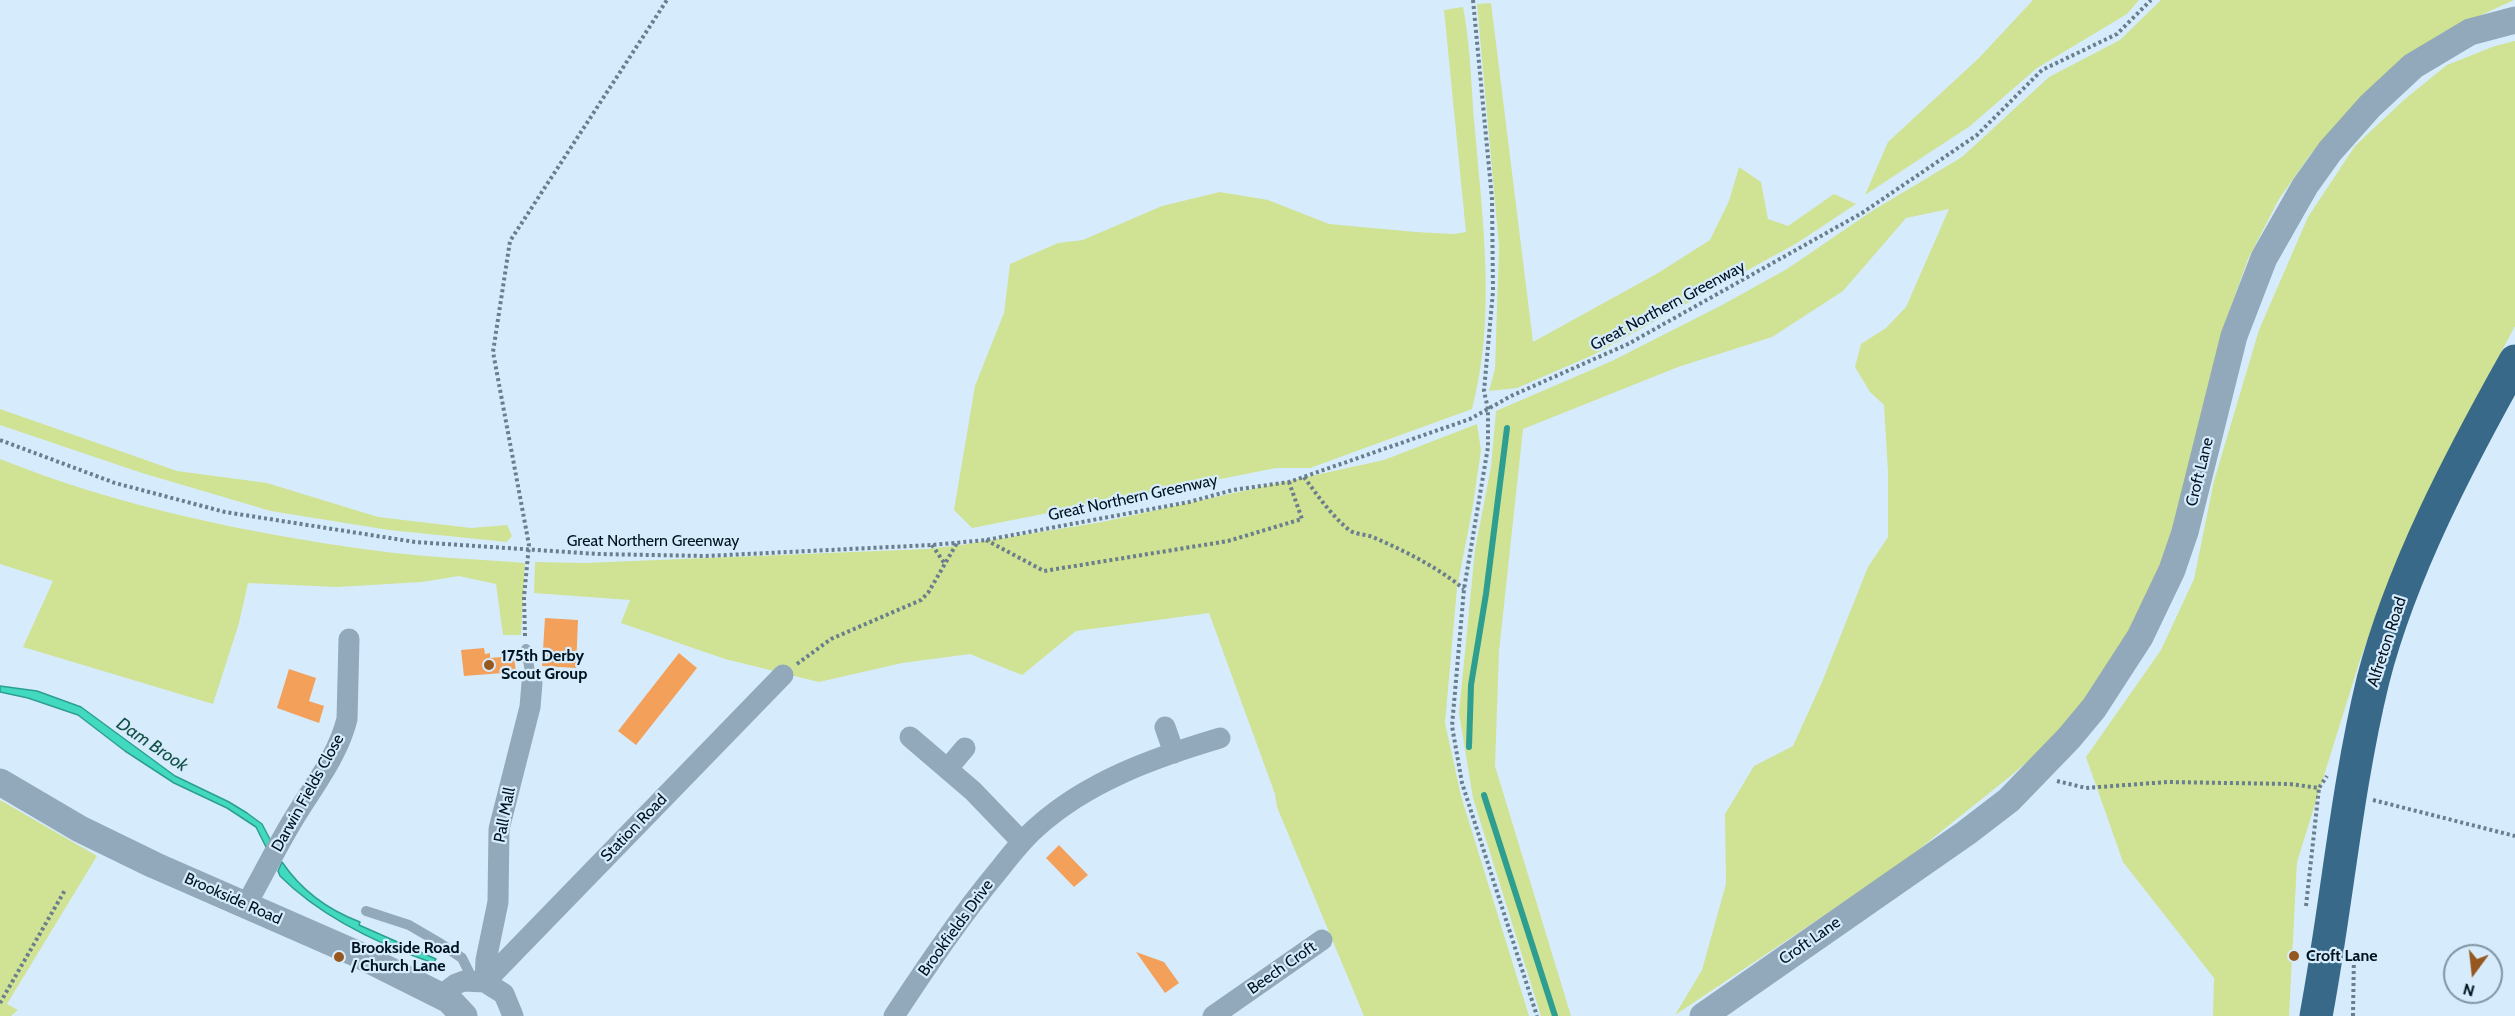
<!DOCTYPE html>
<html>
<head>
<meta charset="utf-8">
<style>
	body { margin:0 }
	#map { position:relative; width:2515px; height:1016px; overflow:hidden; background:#d6ecfc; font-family:Cabin,sans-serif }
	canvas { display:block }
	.north { position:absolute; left:2443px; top:944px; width:60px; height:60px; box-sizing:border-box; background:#d6ecfc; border:2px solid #8095a4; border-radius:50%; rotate:195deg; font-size:16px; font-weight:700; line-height:24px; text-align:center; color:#001321 }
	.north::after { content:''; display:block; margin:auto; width:21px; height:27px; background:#96581e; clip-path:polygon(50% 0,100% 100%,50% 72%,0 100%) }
</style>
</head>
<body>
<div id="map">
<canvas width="2515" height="1016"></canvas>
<div class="north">N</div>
</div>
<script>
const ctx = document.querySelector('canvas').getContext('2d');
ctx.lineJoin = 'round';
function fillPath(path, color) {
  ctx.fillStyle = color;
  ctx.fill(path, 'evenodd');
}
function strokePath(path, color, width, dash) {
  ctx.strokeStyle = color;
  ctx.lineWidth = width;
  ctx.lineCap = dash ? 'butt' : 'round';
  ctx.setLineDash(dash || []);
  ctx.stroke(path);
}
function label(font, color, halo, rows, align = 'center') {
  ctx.font = font + ' Cabin,sans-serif';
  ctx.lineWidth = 4.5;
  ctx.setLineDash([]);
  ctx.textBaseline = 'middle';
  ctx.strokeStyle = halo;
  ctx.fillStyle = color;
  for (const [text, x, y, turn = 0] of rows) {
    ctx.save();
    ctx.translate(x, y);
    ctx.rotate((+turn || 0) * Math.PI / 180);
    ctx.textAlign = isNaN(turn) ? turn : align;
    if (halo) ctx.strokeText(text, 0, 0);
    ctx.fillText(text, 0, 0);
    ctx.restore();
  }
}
const green = new Path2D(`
	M2033 0H2139L2127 14 2037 68 1970 126 1865 195 1888 142 1979 58Z
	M2161 0H2514L2442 33 2401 64 2336 126 2310 155 2279 199 2248 259 2220 338 2177 529 2145 612 2077 712 2042 749 2013 774 1898 866 1675 1015 1702 970 1726 884 1725 814 1754 766 1793 746 1822 682 1868 567 1888 537V472L1884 405 1870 392 1855 367 1861 344 1886 328 1906 307 1949 209 1906 218 1843 291 1772 337 1678 367 1523 429 1499 651 1495 766 1571 1016H1541L1473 798 1459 713 1475 550 1491 467 1496 411 1612 361 1722 305 1787 269 1872 211 1962 157 2049 77 2120 40Z
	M1491 3 1533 342 1658 273 1710 240 1729 201 1739 167 1761 182 1768 219 1788 226 1834 194 1856 204 1797 243 1593 355 1517 388 1489 391 1495 369 1499 246 1477 4Z
	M1463 7C1471 47 1471 90 1475 131 1483 223 1496 319 1472 409L1310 468H1276L972 528 954 510 975 386 1004 313 1010 264 1058 243 1083 240 1162 206 1220 192 1268 200 1329 224 1416 232 1454 234 1466 232 1444 10Z
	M2515 41V326L2442 463 2393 570 2360 660 2297 862 2289 1016H2213L2214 978 2123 862 2086 757 2161 650 2194 579 2214 481 2259 330 2308 217 2355 146 2405 99 2447 65 2495 46Z
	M0 409 177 471 267 483 378 517 471 528 507 525 512 536 507 542 389 530 271 511 142 473 0 425Z
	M1477 424 1481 450 1472 511 1457 588 1445 723 1461 796 1529 1016H1364L1277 807 1275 794 1209 613 1076 631 1022 675 970 654 902 663 819 682 725 659 621 623 630 600 534 593 535 562 585 563 926 549 961 545 1102 522 1384 460Z
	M0 459C117 506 246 533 371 550 422 557 474 559 525 563L521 635H503L496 584 459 576 422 582 336 587 248 583 239 623 213 704 23 647 53 581 0 564Z
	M0 800 97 856 7 1004 18 1010 11 1016H0Z`);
const water = new Path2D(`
	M0 686 37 691 81 707 175 776 229 802 247 813 262 824 273 845 268 851 256 827 227 808 174 783 125 751 78 715 28 698 0 692Z
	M282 862C301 890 328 910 360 922L359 925 436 959 433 963C378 944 321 917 280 876L278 871Z`);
const stream = new Path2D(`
	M1469 747 1471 685 1486 594 1507 428
	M1484 795 1555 1016`);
const building = new Path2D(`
	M545 618 578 620 576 668 542 666Z
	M484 648 485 654 490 653V658L514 656 516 672 464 676 461 650Z
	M679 653 697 668 636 745 618 731Z
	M289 669 316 678 309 701 324 706 319 723 277 708Z
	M1059 845 1088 875 1074 887 1046 858Z
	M1136 952 1164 962 1179 983 1165 993Z`);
const path = new Path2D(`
	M1473 0 1492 199 1493 291 1484 391 1488 409V447L1464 589 1452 726 1462 783 1537 1016
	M0 440 115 483 225 512 415 542 598 554 706 556 932 545 986 540 1189 502 1233 490 1289 482 1470 419 1511 396 1628 344 1862 213 1977 135 2042 70 2117 34 2151 0
	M1304 477C1318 496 1331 515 1349 530 1356 535 1367 534 1375 538 1407 552 1437 567 1464 589
	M986 540 1044 571 1228 541 1302 519 1289 482
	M932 545 945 564
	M525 636 524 597 529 545 493 352 510 241 667 0
	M797 664 831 639 921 600 928 593 957 543
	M2057 781 2086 788 2167 782 2290 784 2319 788 2327 776
	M2373 800 2515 836
	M2306 906 2319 788
	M0 1003 65 890
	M2353 1016 2354 952`);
const service = new Path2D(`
	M526 649 532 683
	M366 911 409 925 438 942 462 958 473 980`);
const minor = new Path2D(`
	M1165 727 1174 753
	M910 737 973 791 1022 842
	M948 768 965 748
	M246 905C262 877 276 848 293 820 312 788 338 756 347 719L349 639
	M485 982 783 675
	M485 982 486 960 498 902 499 829 530 707 532 683
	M440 996 456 984 464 981 485 982 504 994 513 1016
	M894 1016C927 966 960 917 998 871 1010 856 1022 840 1037 827 1088 781 1156 757 1220 738
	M1213 1016 1322 940`);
const tertiary = new Path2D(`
	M0 782 80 829 154 865 355 953 449 1000 464 1016
	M1703 1016 1966 833 2009 800 2069 738 2094 708 2140 637 2172 570 2185 532 2234 336 2264 258 2305 186 2330 151 2370 106 2413 66 2470 32 2515 20`);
const trunk = new Path2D(`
	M2316 1016C2337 904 2346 791 2373 680 2401 571 2460 459 2515 361`);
const markers = [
	[489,665,6,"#96581e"],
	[2294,956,6,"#96581e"],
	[339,957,6,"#96581e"]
];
const streetNames = [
	["Great Northern Greenway",1668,306,-28],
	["Croft Lane",2200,472,-76],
	["Great Northern Greenway",1133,498,-12],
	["Great Northern Greenway",653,541],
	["Alfreton Road",2387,642,-72],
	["Darwin Fields Close",308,793,-61],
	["Pall Mall",505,815,-79],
	["Station Road",634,828,-46],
	["Brookside Road",233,899,24],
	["Brookfields Drive",956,928,-54],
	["Croft Lane",1810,941,-35],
	["Beech Croft",1282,968,-35]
];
const poiNames = [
	["175th Derby",501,656],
	["Scout Group",501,674],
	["Brookside Road",351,948],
	["/ Church Lane",351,966],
	["Croft Lane",2306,956]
];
const waterNames = [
	["Dam Brook",152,745,34]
];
fillPath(green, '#d0e293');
fillPath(water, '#41d9c0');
strokePath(water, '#2e9e90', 1.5);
strokePath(stream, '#2e9e90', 6);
fillPath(building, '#f3a05b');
strokePath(path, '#6a7e8d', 4, [3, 3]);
strokePath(service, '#91a9ba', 10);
strokePath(minor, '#91a9ba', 21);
strokePath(tertiary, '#91a9ba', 27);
strokePath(trunk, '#386989', 33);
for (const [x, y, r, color] of markers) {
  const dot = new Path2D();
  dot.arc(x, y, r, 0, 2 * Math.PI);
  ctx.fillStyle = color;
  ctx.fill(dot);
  strokePath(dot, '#d6ecfc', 2);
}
label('16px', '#001321', '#d6ecfc', streetNames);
label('bold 16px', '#001321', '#d6ecfc', poiNames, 'left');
label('italic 18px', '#155349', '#d6ecfc', waterNames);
</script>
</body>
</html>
